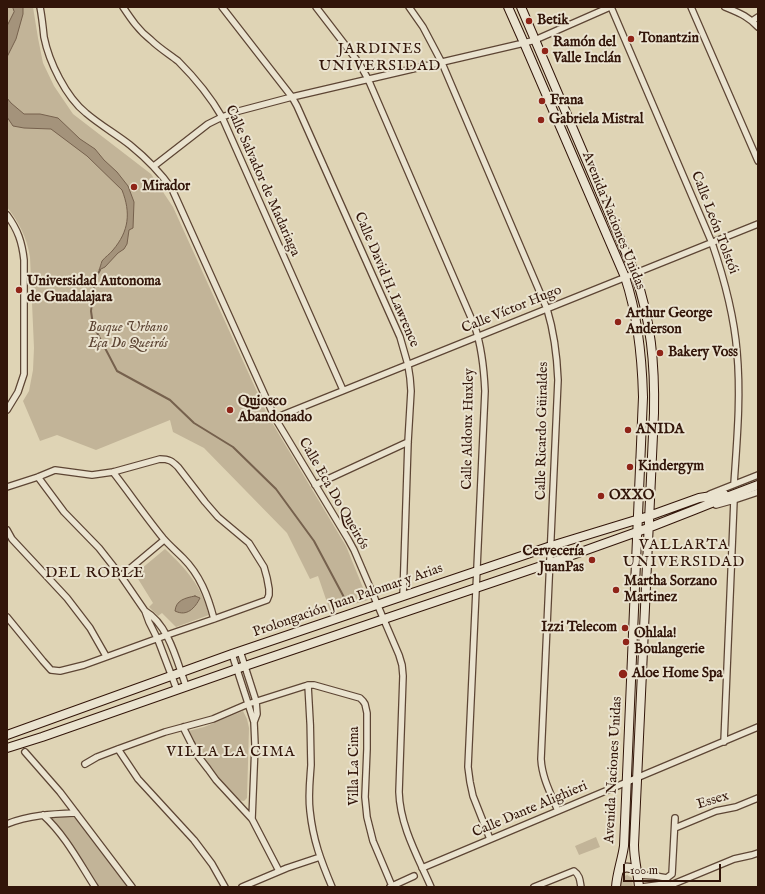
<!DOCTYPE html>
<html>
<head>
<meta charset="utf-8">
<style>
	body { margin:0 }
	#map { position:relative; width:765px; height:894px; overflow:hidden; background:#dfd4b5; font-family:"IM FELL English",serif }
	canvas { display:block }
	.frame { position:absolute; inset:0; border:8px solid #321509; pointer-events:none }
	.scale { position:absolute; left:623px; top:864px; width:98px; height:18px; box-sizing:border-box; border:2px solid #321509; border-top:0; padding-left:5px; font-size:12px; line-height:14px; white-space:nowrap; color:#321509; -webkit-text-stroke:3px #eae3cf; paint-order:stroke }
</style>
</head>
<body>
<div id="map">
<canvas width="765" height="894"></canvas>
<div class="frame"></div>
<div class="scale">100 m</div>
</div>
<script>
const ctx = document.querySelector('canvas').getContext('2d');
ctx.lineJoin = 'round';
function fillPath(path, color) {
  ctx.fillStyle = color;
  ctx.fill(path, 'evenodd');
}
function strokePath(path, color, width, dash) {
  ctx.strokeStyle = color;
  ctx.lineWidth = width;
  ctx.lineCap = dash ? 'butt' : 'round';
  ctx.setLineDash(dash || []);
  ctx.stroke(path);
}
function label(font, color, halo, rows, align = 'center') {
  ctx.font = font + ' "IM FELL English",serif';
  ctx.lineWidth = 4;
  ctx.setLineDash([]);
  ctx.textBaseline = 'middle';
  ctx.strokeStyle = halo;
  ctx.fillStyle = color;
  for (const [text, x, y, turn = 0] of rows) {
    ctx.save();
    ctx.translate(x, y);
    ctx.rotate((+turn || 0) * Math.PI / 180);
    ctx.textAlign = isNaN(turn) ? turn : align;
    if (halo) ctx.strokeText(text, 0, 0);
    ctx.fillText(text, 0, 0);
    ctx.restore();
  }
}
const green = new Path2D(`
	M7 7H33L38 38 43 63 54 86 73 114 151 174 173 207 268 416 346 546 368 600 330 611 318 576 310 579 287 533 204 448 173 432 170 420 96 450 57 435 40 441 23 401 29 391 33 370 34 348 30 257C27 238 19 222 7 207Z
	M165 549C187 570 201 585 209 615L176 627 162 613 158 616 149 607 153 603 135 574Z
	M243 711 247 719 249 728 247 798 244 801 238 800 216 775 197 748 188 731 204 727Z
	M45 815 76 818 129 887H98L78 853Z
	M596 837 600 847 579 855 575 846Z
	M627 875 632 878 633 887H620L622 877Z`);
const water = new Path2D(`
	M13 7H23V14L16 39 7 57V26L14 12Z
	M7 98 11 103 24 114H40L58 118 80 139 95 149 104 160 117 172 128 186 134 202 133 228 129 230 127 244 124 249 118 253 105 267 99 270C100 268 101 264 102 261 105 257 110 254 113 250 129 231 131 213 122 190L87 156 51 129 24 128 13 126 7 117Z
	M195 596 200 598C195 608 187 617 175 611 176 600 185 598 195 596Z`);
const stream = new Path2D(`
	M100 270 95 279 91 311 93 325 117 371 170 400 194 423 233 447 276 489 314 541 346 601`);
const street = new Path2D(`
	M40 7C42 17 43 27 44 37 49 62 66 97 86 113 100 125 116 134 130 145 146 158 160 172 172 189L275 418 348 539 354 550 399 655 402 665 403 676 399 792C400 826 418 857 431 887
	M123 7C131 19 139 31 151 40 159 48 169 54 178 61 195 78 210 96 222 117L343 390
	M222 7 292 97 297 106 400 337 408 365 410 378 411 391 408 442 403 596
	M316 7 359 63 368 79 475 327C482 348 484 369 485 391L468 767 470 782 473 796 490 839
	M409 7 423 27 442 63 547 309C554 332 557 355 558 380L541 759C542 778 551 794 558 811
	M611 7 712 243C724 278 734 315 737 352 741 396 737 440 734 484
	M691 7 758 161
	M725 7C739 13 748 16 758 27
	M752 21 758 17
	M154 166 208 124 222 117 239 111 292 97 524 43 535 40 610 7
	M7 215C18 230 22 242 24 260V374L18 392 7 410
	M275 418 758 224
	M113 472C130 494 146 517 163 538 169 545 176 551 183 558 200 575 208 596 214 619
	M38 477 64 512 99 548 121 576 145 611 149 622 158 640 177 690
	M315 485 408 442
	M7 487 38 477 55 470 92 475 113 472 160 459C169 459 172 461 178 467L205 502 218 517 249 543 264 567 267 578 269 589V595L267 600 214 619 167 635 84 665 60 671 51 670 43 661 7 617
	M710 494 758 475
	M716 505 734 500 758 492
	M7 530 12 539 67 598 90 628 106 656
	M121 576 164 540
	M145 611C169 625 177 662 186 686
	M240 651 256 701 257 714 254 722 255 745 252 819
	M232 654 254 722
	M308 685C310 712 311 738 311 765 310 780 308 796 310 811 313 840 321 861 332 887
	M183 727 191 743 198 756 208 769 216 780 252 819 279 871
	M724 742 734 500
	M118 749 138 779 194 840 212 864 225 887
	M25 752 60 792 132 887
	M85 764 97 757 118 749 165 732 213 719 248 704 308 685H314L360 698 363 701 365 704 367 713V749L365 797 367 817 373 841 392 886
	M43 815C65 835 79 862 95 887
	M7 824C29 815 52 814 76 813
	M675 828 716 811 736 807 758 798
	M422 868 758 727
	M638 875 655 876 667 878 668 877 672 874 675 818
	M242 887 287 868 320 857
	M390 887 414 876
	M534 887 574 871C580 875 580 881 581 887
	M642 887 665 884 671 885 734 859 752 855 758 853`);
const secondary = new Path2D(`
	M508 7 524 43 625 277C638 316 642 356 643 397L624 846C622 860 617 873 616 887
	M521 7 635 274C651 320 655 364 654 413L634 845C634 860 638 873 639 887
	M7 735 232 654 551 546 649 516 699 498 724 494
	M7 748 42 737 245 666 550 563 648 528 694 510 724 498 758 485
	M619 870C625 866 631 867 637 871`);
const markers = [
	[529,21,4,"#8f2418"],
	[631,39,4,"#8f2418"],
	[545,51,4,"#8f2418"],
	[542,101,4,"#8f2418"],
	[541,120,4,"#8f2418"],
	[134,187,4,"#8f2418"],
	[19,290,4,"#8f2418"],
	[618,322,4,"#8f2418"],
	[660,353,4,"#8f2418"],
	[230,410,4,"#8f2418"],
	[628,430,4,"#8f2418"],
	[630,467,4,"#8f2418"],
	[601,496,4,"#8f2418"],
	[592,560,4,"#8f2418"],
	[616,590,4,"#8f2418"],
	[625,628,4,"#8f2418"],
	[626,642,4,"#8f2418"],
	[623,674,5,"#8f2418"]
];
const poiNames = [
	["Betik",537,21],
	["Tonantzin",639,39],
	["Ramón del",553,43],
	["Valle Inclán",553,59],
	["Frana",550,101],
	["Gabriela Mistral",549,120],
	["Mirador",142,187],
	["Universidad Autonoma",27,282],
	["de Guadalajara",27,298],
	["Arthur George",626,314],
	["Anderson",626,330],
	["Bakery Voss",668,353],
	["Quiosco",238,402],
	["Abandonado",238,418],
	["ANIDA",636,430],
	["Kindergym",638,467],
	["OXXO",609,496],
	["Cervecería",584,552,"right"],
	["JuanPas",584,568,"right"],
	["Martha Sorzano",624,582],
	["Martinez",624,598],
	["Izzi Telecom",617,628,"right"],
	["Ohlala!",634,634],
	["Boulangerie",634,650],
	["Aloe Home Spa",632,674]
];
const streetNames = [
	["Calle Salvador de Madariaga",262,181,66],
	["Avenida Naciones Unidas",613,221,68],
	["Calle León Tolstói",714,223,69],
	["Calle David H. Lawrence",386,280,67],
	["Calle Víctor Hugo",512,310,-22],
	["Calle Aldoux Huxley",469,429,-89],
	["Calle Ricardo Güiraldes",543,431,-89],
	["Calle Eca Do Queirós",333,494,60],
	["Prolongación Juan Palomar y Arias",348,601,-19],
	["Villa La Cima",355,766,-90],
	["Avenida Naciones Unidas",614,770,-87],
	["Essex",713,801,-17],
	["Calle Dante Alighieri",530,810,-23]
];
const parkNames = [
	["Bosque Urbano",128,328],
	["Eça Do Queirós",128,344]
];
const neighbourhoodNames = [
	["JARDINES",380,50],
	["UNIVERSIDAD",380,67],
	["VALLARTA",684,546],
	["UNIVERSIDAD",684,563],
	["DEL ROBLE",95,574],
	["VILLA LA CIMA",231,753]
];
fillPath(green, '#c2b498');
fillPath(water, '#a4937b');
strokePath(water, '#76614d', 1);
strokePath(stream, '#76614d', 2);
strokePath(street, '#5d4534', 8);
strokePath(secondary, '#321509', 10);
strokePath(street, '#eae3cf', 5.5);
strokePath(secondary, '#eae3cf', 8);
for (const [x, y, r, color] of markers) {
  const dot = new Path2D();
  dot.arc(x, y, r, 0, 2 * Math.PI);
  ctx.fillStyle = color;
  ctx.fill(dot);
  strokePath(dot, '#eae3cf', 1.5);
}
label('bold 14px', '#321509', '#eae3cf', poiNames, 'left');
label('14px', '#321509', '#eae3cf', streetNames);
label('italic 14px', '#5d4534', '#eae3cf', parkNames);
ctx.letterSpacing = '1px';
label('15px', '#321509', '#eae3cf', neighbourhoodNames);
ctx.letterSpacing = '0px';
</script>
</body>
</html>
